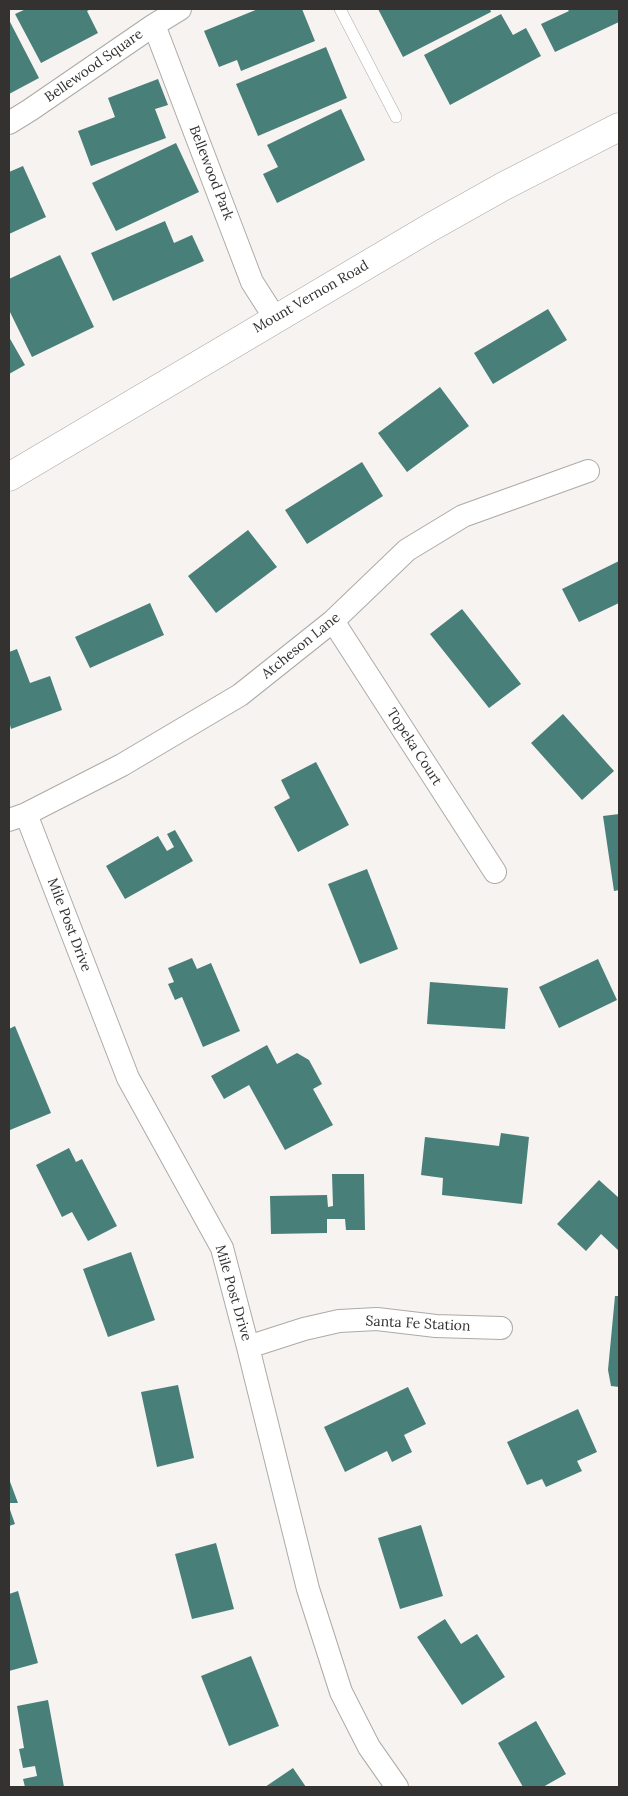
<!DOCTYPE html>
<html>
<head>
<meta charset="utf-8">
<style>
	body { margin:0 }
	#map { position:relative; width:628px; height:1796px; overflow:hidden; background:#f7f3f0; font-family:Lora,serif }
	canvas { display:block }
	.frame { position:absolute; inset:0; border:10px solid #343231; pointer-events:none }
</style>
</head>
<body>
<div id="map">
<canvas width="628" height="1796"></canvas>
<div class="frame"></div>
</div>
<script>
const ctx = document.querySelector('canvas').getContext('2d');
ctx.lineJoin = 'round';
function fillPath(path, color) {
  ctx.fillStyle = color;
  ctx.fill(path, 'evenodd');
}
function strokePath(path, color, width, dash) {
  ctx.strokeStyle = color;
  ctx.lineWidth = width;
  ctx.lineCap = dash ? 'butt' : 'round';
  ctx.setLineDash(dash || []);
  ctx.stroke(path);
}
function label(font, color, halo, rows, align = 'center') {
  ctx.font = font + ' Lora,serif';
  ctx.lineWidth = 5;
  ctx.setLineDash([]);
  ctx.textBaseline = 'middle';
  ctx.strokeStyle = halo;
  ctx.fillStyle = color;
  for (const [text, x, y, turn = 0] of rows) {
    ctx.save();
    ctx.translate(x, y);
    ctx.rotate((+turn || 0) * Math.PI / 180);
    ctx.textAlign = isNaN(turn) ? turn : align;
    if (halo) ctx.strokeText(text, 0, 0);
    ctx.fillText(text, 0, 0);
    ctx.restore();
  }
}
const building = new Path2D(`
	M26 9H91L87 11 98 33 41 63 15 14Z
	M258 9H302L315 41 241 71 237 60 219 67 204 31Z
	M378 9H490L491 12 403 57Z
	M567 9H619V22L555 52 541 24 569 11Z
	M501 14 513 35 526 28 541 56 450 105 424 55Z
	M9 20 39 78 9 94Z
	M326 47 347 98 258 136 236 84Z
	M158 79 168 105 155 109 166 138 91 166 78 131 115 117 108 98Z
	M341 109 365 160 277 203 263 174 278 167 267 145Z
	M176 143 199 192 116 231 92 183Z
	M23 166 46 217 9 234V172Z
	M165 221 174 243 192 235 204 261 113 301 91 253Z
	M60 255 94 327 32 357 9 310V279Z
	M548 309 567 340 493 384 474 353Z
	M9 337 25 365 9 374Z
	M440 387 469 426 407 472 378 433Z
	M362 462 383 496 307 544 285 510Z
	M248 530 277 567 216 613 188 576Z
	M619 561V603L579 622 562 589Z
	M150 603 164 635 90 668 75 637Z
	M462 609 521 684 489 708 430 634Z
	M17 649 30 683 50 676 62 710 11 729 9 721V652Z
	M563 714 614 771 582 800 531 743Z
	M316 762 349 825 298 852 274 807 290 798 281 780Z
	M619 814V890L614 891 603 816Z
	M175 830 193 861 125 899 106 866 158 836 167 851 174 847 167 834Z
	M367 869 398 949 360 964 328 884Z
	M192 958 197 969 211 963 240 1031 203 1047 182 997 175 1000 168 984 174 982 168 968Z
	M598 959 617 1000 559 1028 539 987Z
	M430 982 508 988 505 1029 427 1024Z
	M15 1026 51 1113 10 1130 9 1029Z
	M267 1045 277 1064 297 1053 309 1060 322 1084 313 1089 333 1125 285 1150 249 1085 224 1099 211 1076Z
	M501 1133 529 1137 522 1204 442 1195 443 1178 421 1175 425 1137 499 1146Z
	M69 1148 76 1162 82 1159 117 1226 88 1241 72 1212 62 1217 36 1165Z
	M332 1174H364L365 1230H346L345 1219H327V1233L271 1234 270 1196 327 1195 328 1207 333 1206Z
	M599 1180 619 1198V1251L601 1234 586 1251 557 1224Z
	M131 1252 155 1320 108 1337 83 1269Z
	M615 1296H619V1387L611 1386 608 1370Z
	M178 1385 194 1458 157 1467 141 1392Z
	M408 1387 426 1424 404 1435 412 1452 392 1462 387 1451 345 1472 324 1427Z
	M578 1409 597 1452 577 1461 582 1471 546 1487 542 1479 527 1485 507 1442Z
	M9 1479 18 1503H9Z
	M9 1507 15 1524 9 1526Z
	M421 1525 443 1596 400 1609 378 1538Z
	M216 1543 234 1609 192 1619 175 1554Z
	M18 1591 38 1663 9 1671V1594Z
	M445 1619 461 1644 477 1634 505 1677 462 1705 417 1637Z
	M251 1656 279 1726 229 1746 201 1676Z
	M48 1700 64 1787H25L23 1779 37 1776 35 1766 23 1768 19 1749 24 1748 17 1706Z
	M536 1721 566 1774 543 1787H523L498 1743Z
	M293 1768 306 1787H265Z`);
const service = new Path2D(`
	M340 9 396 117`);
const minor = new Path2D(`
	M154 25 252 282 275 318
	M9 123 30 110 154 25 180 9
	M333 621 495 872
	M26 814 128 1078 222 1248 248 1347 308 1589 341 1692 369 1747 397 1787
	M9 820 26 814 122 765 240 695 333 621 407 550 463 516 588 471
	M248 1347 304 1329 339 1321 377 1319 436 1326 501 1328`);
const tertiary = new Path2D(`
	M9 477 431 227 504 186 619 127`);
const streetNames = [
	["Bellewood Square",94,66,-35],
	["Bellewood Park",211,173,69],
	["Mount Vernon Road",311,297,-30],
	["Atcheson Lane",301,646,-39],
	["Topeka Court",414,747,57],
	["Mile Post Drive",69,925,69],
	["Mile Post Drive",233,1293,74],
	["Santa Fe Station",418,1324,3]
];
fillPath(building, '#497f79');
strokePath(service, '#adaaa7', 12);
strokePath(minor, '#adaaa7', 24);
strokePath(tertiary, '#adaaa7', 29);
strokePath(service, '#fff', 11);
strokePath(minor, '#fff', 22);
strokePath(tertiary, '#fff', 28);
label('14px', '#343231', '#fff', streetNames);
</script>
</body>
</html>
